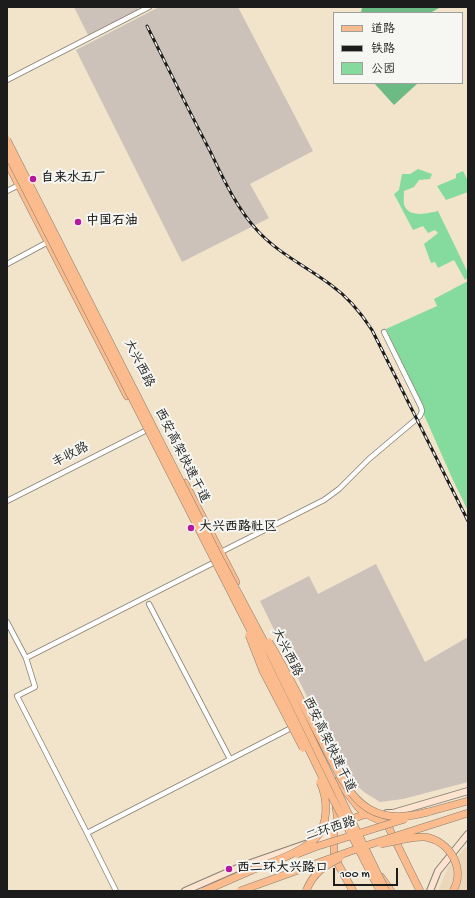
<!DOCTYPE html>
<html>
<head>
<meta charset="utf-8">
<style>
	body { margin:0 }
	#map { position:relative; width:475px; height:898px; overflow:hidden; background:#f2e3cb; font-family:"Gochi Hand","LXGW WenKai TC",sans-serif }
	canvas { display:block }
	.frame { position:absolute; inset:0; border:8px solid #1c1c1c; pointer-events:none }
	.legend { position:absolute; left:333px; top:12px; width:130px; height:72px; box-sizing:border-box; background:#f6f6f2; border:1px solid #9f9f9c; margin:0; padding:5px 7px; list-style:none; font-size:12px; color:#1c1c1c }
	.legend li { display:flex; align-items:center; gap:8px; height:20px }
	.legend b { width:20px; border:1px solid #9f9f9c }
	.scale { position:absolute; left:333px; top:868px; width:65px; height:18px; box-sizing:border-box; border:2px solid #1c1c1c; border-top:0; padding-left:5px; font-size:12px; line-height:14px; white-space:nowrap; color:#1c1c1c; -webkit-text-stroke:3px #f6f6f2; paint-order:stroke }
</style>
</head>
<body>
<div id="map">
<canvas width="475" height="898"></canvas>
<div class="frame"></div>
<ul class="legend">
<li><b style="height:5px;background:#fbbb8d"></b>道路</li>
<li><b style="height:5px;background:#1c1c1c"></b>铁路</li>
<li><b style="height:11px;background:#85db9e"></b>公园</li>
</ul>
<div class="scale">100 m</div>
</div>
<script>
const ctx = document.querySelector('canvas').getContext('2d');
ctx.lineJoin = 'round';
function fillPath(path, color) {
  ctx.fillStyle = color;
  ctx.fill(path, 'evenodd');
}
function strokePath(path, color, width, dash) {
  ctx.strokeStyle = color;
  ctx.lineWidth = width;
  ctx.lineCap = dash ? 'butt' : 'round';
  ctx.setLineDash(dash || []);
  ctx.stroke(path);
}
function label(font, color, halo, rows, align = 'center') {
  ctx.font = font + ' "Gochi Hand","LXGW WenKai TC",sans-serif';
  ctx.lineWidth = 4;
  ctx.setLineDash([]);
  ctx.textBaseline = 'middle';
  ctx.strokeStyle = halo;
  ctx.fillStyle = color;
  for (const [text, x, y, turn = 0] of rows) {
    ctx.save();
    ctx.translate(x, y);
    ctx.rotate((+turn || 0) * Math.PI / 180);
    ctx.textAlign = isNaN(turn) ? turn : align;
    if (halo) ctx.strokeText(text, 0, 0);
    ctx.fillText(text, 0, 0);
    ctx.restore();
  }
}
const built = new Path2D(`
	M468 845V891H438L448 867Z`);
const industrial = new Path2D(`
	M74 7H139L137 11 88 35Z
	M159 7H238L313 151 250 184 269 218 182 262 76 50Z
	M376 564 425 662 468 637V782L403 799 380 802 364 792 346 776 260 601 309 576 318 594Z`);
const green = new Path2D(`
	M418 169 432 174 430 179 419 180 414 187 404 191C404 196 403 203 405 207 411 218 429 213 438 211L468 273V277L465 280 454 260 438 268 435 262 431 263 424 244 438 233 435 230 428 233 423 226 413 230 394 194 399 190 402 174H410Z
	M463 171 468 181V192L446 200 437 186 456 178V174Z
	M468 281V511L452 478 386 329 437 306 434 299Z`);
const forest = new Path2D(`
	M362 7H441L430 13H361Z
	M374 83H418L394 105Z`);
const minor = new Path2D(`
	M7 80 149 7
	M7 191 19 185
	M7 264 48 242
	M7 501 145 431
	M221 552 324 500 339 489 369 459 420 416 422 411 421 407 384 332
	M149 604 230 759
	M7 622 26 658 213 563
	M26 658 35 687 17 696 87 833
	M116 891 87 833 295 726`);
const secondary = new Path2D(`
	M387 813H393L468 791
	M185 891 242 866 334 834
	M430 891 438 871 468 834`);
const primary = new Path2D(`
	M7 162 127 396
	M185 483 236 582
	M339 779 344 789 359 808 366 814 387 824 420 891
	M336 807 338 822 334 829V852L338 864 353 891
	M346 821 366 814`);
const trunk = new Path2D(`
	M428 812 468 801
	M381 877 391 891`);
const rail = new Path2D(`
	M147 26C168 68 188 109 210 151 223 178 236 207 256 229 277 253 306 266 331 285 348 297 361 313 372 330L468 521`);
const trunkBridge = new Path2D(`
	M7 140 219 557 270 653 386 891
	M7 153 263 655 330 793 380 891
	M249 635 263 671 303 748
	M269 642C287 671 302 703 318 734 331 757 345 795 369 809 388 820 408 817 428 812
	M381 844C394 842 412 836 425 837 450 841 466 869 453 891
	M297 854 315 847 405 819
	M256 868C276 861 299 853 315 839 329 825 328 799 320 782
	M204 891 259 867
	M240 891 365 846 468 813
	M306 891C314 872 323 867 340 858`);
const markers = [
	[33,179,4,"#b5179e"],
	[78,222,4,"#b5179e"],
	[191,528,4,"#b5179e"],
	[229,869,4,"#b5179e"]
];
const poiNames = [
	["自来水五厂",41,179],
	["中国石油",86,222],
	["大兴西路社区",199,528],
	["西二环大兴路口",237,869]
];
const streetNames = [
	["大兴西路",138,364,63],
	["丰收路",71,456,-27],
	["西安高架快速干道",181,456,63],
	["大兴西路",286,653,63],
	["西安高架快速干道",328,745,64],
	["二环西路",331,830,-18]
];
fillPath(built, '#edd7bb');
fillPath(industrial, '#ccc2b9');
fillPath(green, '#85db9e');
fillPath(forest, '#6cbb85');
strokePath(minor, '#878074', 6);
strokePath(secondary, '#878074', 8);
strokePath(primary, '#878074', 8);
strokePath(trunk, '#878074', 8);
strokePath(minor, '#fff', 4.5);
strokePath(secondary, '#fde4d1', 6);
strokePath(primary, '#fbbb8d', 7);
strokePath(trunk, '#fbbb8d', 7);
strokePath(rail, '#1c1c1c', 3);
strokePath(rail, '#f6f6f2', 1.5, [4.5]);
strokePath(trunkBridge, '#878074', 8, []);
strokePath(trunkBridge, '#fbbb8d', 7);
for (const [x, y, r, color] of markers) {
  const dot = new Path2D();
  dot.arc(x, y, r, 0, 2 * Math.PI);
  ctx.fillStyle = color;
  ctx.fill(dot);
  strokePath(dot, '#f6f6f2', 1.5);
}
label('bold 13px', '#1c1c1c', '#f6f6f2', poiNames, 'left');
label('13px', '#1c1c1c', '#f6f6f2', streetNames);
</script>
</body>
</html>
